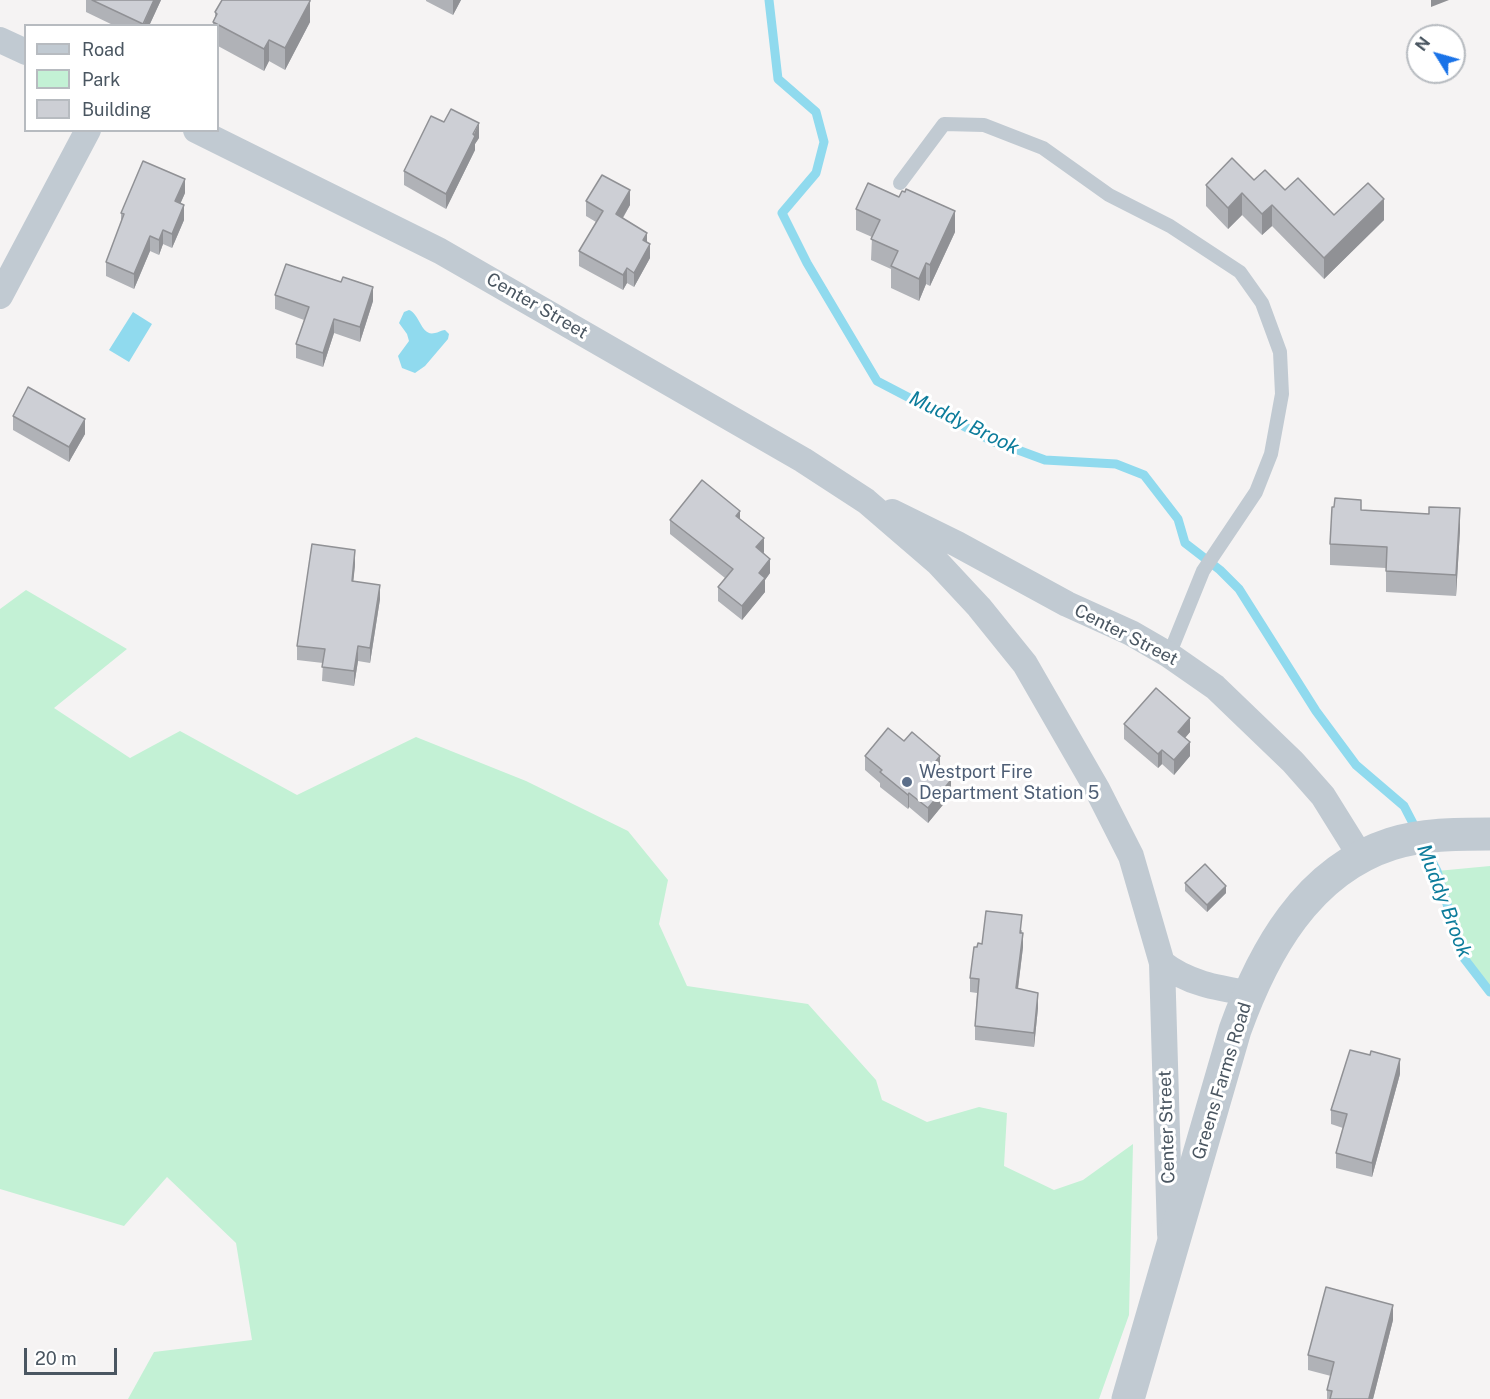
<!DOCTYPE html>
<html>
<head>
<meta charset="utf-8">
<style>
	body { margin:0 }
	#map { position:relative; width:1490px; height:1399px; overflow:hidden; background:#f5f3f3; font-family:"Public Sans",sans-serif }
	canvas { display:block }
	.legend { position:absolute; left:24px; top:24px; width:195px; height:108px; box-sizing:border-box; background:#fff; border:2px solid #b7bbc0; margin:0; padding:8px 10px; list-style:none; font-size:18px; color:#4a5661 }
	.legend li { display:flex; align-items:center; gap:12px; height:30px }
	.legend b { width:30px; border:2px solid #b7bbc0 }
	.north { position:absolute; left:1406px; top:24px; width:60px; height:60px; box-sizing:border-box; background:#fff; border:2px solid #b7bbc0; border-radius:50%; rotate:307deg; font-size:16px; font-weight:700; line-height:24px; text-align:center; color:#4a5661 }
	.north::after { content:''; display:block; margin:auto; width:21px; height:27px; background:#1a73e8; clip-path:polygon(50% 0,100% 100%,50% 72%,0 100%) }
	.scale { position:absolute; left:24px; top:1348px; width:93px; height:27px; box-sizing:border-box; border:3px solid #4a5661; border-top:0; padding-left:8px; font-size:18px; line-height:21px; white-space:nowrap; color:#4a5661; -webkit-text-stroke:4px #fff; paint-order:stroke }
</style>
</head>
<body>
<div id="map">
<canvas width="1490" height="1399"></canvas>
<ul class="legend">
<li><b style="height:8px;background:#c1cad2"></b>Road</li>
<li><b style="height:16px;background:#c3f1d5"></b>Park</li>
<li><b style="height:16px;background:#cdcfd5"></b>Building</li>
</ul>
<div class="north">N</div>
<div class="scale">20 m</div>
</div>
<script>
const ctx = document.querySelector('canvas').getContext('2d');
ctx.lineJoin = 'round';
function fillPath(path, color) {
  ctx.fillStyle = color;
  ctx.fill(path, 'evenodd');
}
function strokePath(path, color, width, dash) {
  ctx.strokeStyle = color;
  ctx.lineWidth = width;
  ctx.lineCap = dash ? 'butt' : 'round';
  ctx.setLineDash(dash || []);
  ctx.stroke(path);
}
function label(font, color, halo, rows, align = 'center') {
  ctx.font = font + ' "Public Sans",sans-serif';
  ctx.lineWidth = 6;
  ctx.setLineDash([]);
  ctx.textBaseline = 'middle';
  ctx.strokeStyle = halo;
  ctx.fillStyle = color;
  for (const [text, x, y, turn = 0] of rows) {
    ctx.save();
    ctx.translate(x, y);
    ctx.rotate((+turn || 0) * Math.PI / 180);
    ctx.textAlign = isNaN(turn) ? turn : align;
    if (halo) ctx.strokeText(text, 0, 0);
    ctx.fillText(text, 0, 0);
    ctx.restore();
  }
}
const green = new Path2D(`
	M26 590 127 649 54 708 130 758 180 731 297 795 416 737 526 781 628 831 668 880 659 924 687 986 808 1004 876 1080 882 1100 927 1122 979 1107 1007 1113 1004 1166 1054 1190 1083 1180 1133 1144 1129 1315 1099 1399H128L154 1352 252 1340 236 1243 167 1177 124 1226 0 1189V609Z
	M1490 866V992L1463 957 1437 871Z`);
const water = new Path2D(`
	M409 310C420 314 421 337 435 333 438 333 441 330 445 330L449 334 448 339 425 366 415 373 402 368 398 356 409 341 407 334 399 323 404 312Z
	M133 312 152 324 129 362 109 350Z`);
const stream = new Path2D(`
	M769 0 778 79 816 112 824 142 816 173 782 213 807 263 877 381 994 442 1018 450 1045 460 1116 464 1144 475 1178 519 1185 543 1220 570 1239 589 1316 711 1356 765 1404 806 1417 831
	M1423 844 1437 871 1463 957 1490 992`);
const service = new Path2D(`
	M900 183 944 124 984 125 1043 148 1109 195 1170 226 1240 272 1262 303 1280 352 1282 394 1271 454 1256 492 1203 571 1169 655`);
const minor = new Path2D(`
	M0 40 26 52
	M196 130 440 251 803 460 866 501 938 563 979 607 1025 664 1097 789 1131 856 1162 963 1170 1234
	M0 296 88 130
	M892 512 957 544 1067 604 1131 633 1169 655 1215 687 1293 762 1323 796 1361 857
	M1162 963C1187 983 1217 988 1248 993`);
const tertiary = new Path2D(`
	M1128 1399 1235 1030C1263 952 1307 871 1391 844 1422 834 1457 834 1490 834`);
const wall = new Path2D(`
	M86 0H161L149 26H115L86 12Z
	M426 0H461L453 15 426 1Z
	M215 12 310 22 285 70 269 61 264 71 218 46V26H213V22L215 17Z
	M479 138 475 144V150L446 209 404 185V171Z
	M1254 180 1285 190 1334 215 1384 220 1324 279 1272 226 1262 235 1242 215 1228 229 1206 206V185Z
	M185 193 180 204 184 220 172 248 163 244 159 255 150 251 134 289 106 276V262L121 223V213Z
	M586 201 630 205 623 218 647 242 650 258 634 287 627 283 623 290 579 266V251L596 222 586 216Z
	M856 209 955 232 930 286 926 284 919 301 891 288V269L871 260 872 237 856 230Z
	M275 295 373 301 360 342 334 333 323 367 296 358V344L304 320 275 309Z
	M13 416 85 434 69 462 13 430Z
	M1361 510 1460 530 1456 596 1386 592V568L1330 565V544Z
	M740 519 764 552V553L770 573 765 580V592L742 620 718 601V587L725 578 670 534V520Z
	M355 565 353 581 380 599 370 663 358 661 354 686 322 681 323 663 297 660V646Z
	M1124 724 1190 732 1185 738 1190 756 1174 775 1162 764 1158 768 1124 739Z
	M865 756 940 771 951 795 928 823 909 807 908 809 880 787V783L865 770Z
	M1185 883 1226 893 1207 912 1185 891Z
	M1022 930 1023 947 1018 989 1038 1008 1034 1047 975 1040V1026L977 993 970 992V978L977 947 982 944Z
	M1400 1074 1372 1177 1336 1168V1153L1343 1128 1331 1124V1110Z
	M1393 1320 1373 1399H1327V1390L1331 1376 1308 1370V1355Z`);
const shadedWall = new Path2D(`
	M154 0H161L149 26H143Z
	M453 0H461L453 15Z
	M1431 0H1449L1431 7Z
	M310 1V22L285 70V48Z
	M269 40V61L264 71V49Z
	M479 123V138L475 144V150L446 209V194Z
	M185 179V193L175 216V201Z
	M630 190V205L616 229V214Z
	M1242 193V215L1228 229V208Z
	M1384 199V220L1324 279V258Z
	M184 205V220L172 248V234Z
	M1272 205V226L1262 235V214Z
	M955 211V232L930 286V265Z
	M163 230V244L159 255V240Z
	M647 233V247L643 240Z
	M150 236V251L134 289V274Z
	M650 244V258L634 287V273Z
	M926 263V284L919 301V279Z
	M627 268V283L623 290V275Z
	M373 287V301L360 342V327Z
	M334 319V333L323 367V353Z
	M85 419V434L69 462V447Z
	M1460 508V530L1456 596V575Z
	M740 511V525L736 516Z
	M764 538V552L756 562V547Z
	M355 550V565L352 595V581Z
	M770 559V573L765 580V592L742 620V606L759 573Z
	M380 585V599L370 663V648Z
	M358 646V661L354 686V671Z
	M1190 718V732L1178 746V732Z
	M1190 742V756L1174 775V760Z
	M1162 750V764L1158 768V754Z
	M940 756V771L933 765Z
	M951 780V795L928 823V808Z
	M909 793V807L908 809V795Z
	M1226 886V893L1207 912V905Z
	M1023 933V947L1016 1003V988Z
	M1038 993V1008L1034 1047V1033Z
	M1400 1059V1074L1372 1177V1163Z
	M1393 1305V1320L1373 1399H1369Z`);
const building = new Path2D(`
	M92 0H154L143 24Z
	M222 0H310V1L285 48 269 40 264 49 213 22 217 14 215 12Z
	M451 109 479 123 473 134 475 136 446 194 404 171 431 116 444 122Z
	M1232 158 1254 180 1265 170 1285 190 1298 178 1334 215 1368 183 1384 199 1324 258 1272 205 1262 214 1242 193 1228 208 1206 185Z
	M143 161 185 179 175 201 184 205 172 234 163 230 159 240 150 236 134 274 106 262 124 214 121 213Z
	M602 175 630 190 616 214 647 233 643 240 650 244 634 273 627 268 623 275 579 251 603 211 586 201Z
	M868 183 899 197 902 191 905 192 906 189 955 211 930 265 926 263 919 279 891 266 898 251 871 239 880 220 856 209Z
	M286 264 341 282 343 277 373 287 360 327 334 319 323 353 296 344 309 307 275 295Z
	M28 387 85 419 69 447 13 416Z
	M702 480 740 511 736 516 764 538 756 547 770 559 759 573 765 578 742 606 718 587 733 569 670 520Z
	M1335 498 1361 500V510L1429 514V507L1460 508 1456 575 1386 571 1387 547 1330 544 1332 507H1334Z
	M312 544 355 550 352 581 380 585 370 648 358 646 354 671 322 667 325 649 297 646Z
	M1156 688 1190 718 1178 732 1190 742 1174 760 1162 750 1158 754 1124 724Z
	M888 728 904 741 912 732 940 756 933 765 951 780 928 808 909 793 908 795 880 772 882 770 865 756Z
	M1205 864 1226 886 1207 905 1185 883Z
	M986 911 1022 915 1020 933H1023L1016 988 1038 993 1034 1033 975 1026 979 979 970 978 974 947H977L978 943 982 944Z
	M1350 1050 1370 1055 1371 1051 1400 1059 1372 1163 1336 1153 1347 1114 1331 1110Z
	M1326 1287 1393 1305 1369 1398 1372 1399H1330L1332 1391 1327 1390 1334 1362 1308 1355Z`);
const markers = [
	[907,782,6,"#5c6f8a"]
];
const streetNames = [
	["Center Street",537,306,30],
	["Center Street",1126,635,27],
	["Greens Farms Road",1222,1081,-73],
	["Center Street",1167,1127,-92]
];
const serviceNames = [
	["Westport Fire",919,772],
	["Department Station 5",919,793]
];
const waterNames = [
	["Muddy Brook",964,423,26],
	["Muddy Brook",1444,901,69]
];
fillPath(green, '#c3f1d5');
fillPath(water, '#90daee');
strokePath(stream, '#90daee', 9);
strokePath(service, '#c1cad2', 14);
strokePath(minor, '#c1cad2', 26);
strokePath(tertiary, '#c1cad2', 33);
fillPath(wall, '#b0b2b7');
fillPath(shadedWall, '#909195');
fillPath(building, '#cdcfd5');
strokePath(building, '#909195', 1.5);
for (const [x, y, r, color] of markers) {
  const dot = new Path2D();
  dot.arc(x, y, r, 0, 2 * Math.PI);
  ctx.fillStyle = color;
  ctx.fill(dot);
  strokePath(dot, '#fff', 2);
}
label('18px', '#4a5661', '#fff', streetNames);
label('18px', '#4e5e75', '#fff', serviceNames, 'left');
label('italic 20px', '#0c7c9b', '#fff', waterNames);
</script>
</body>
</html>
